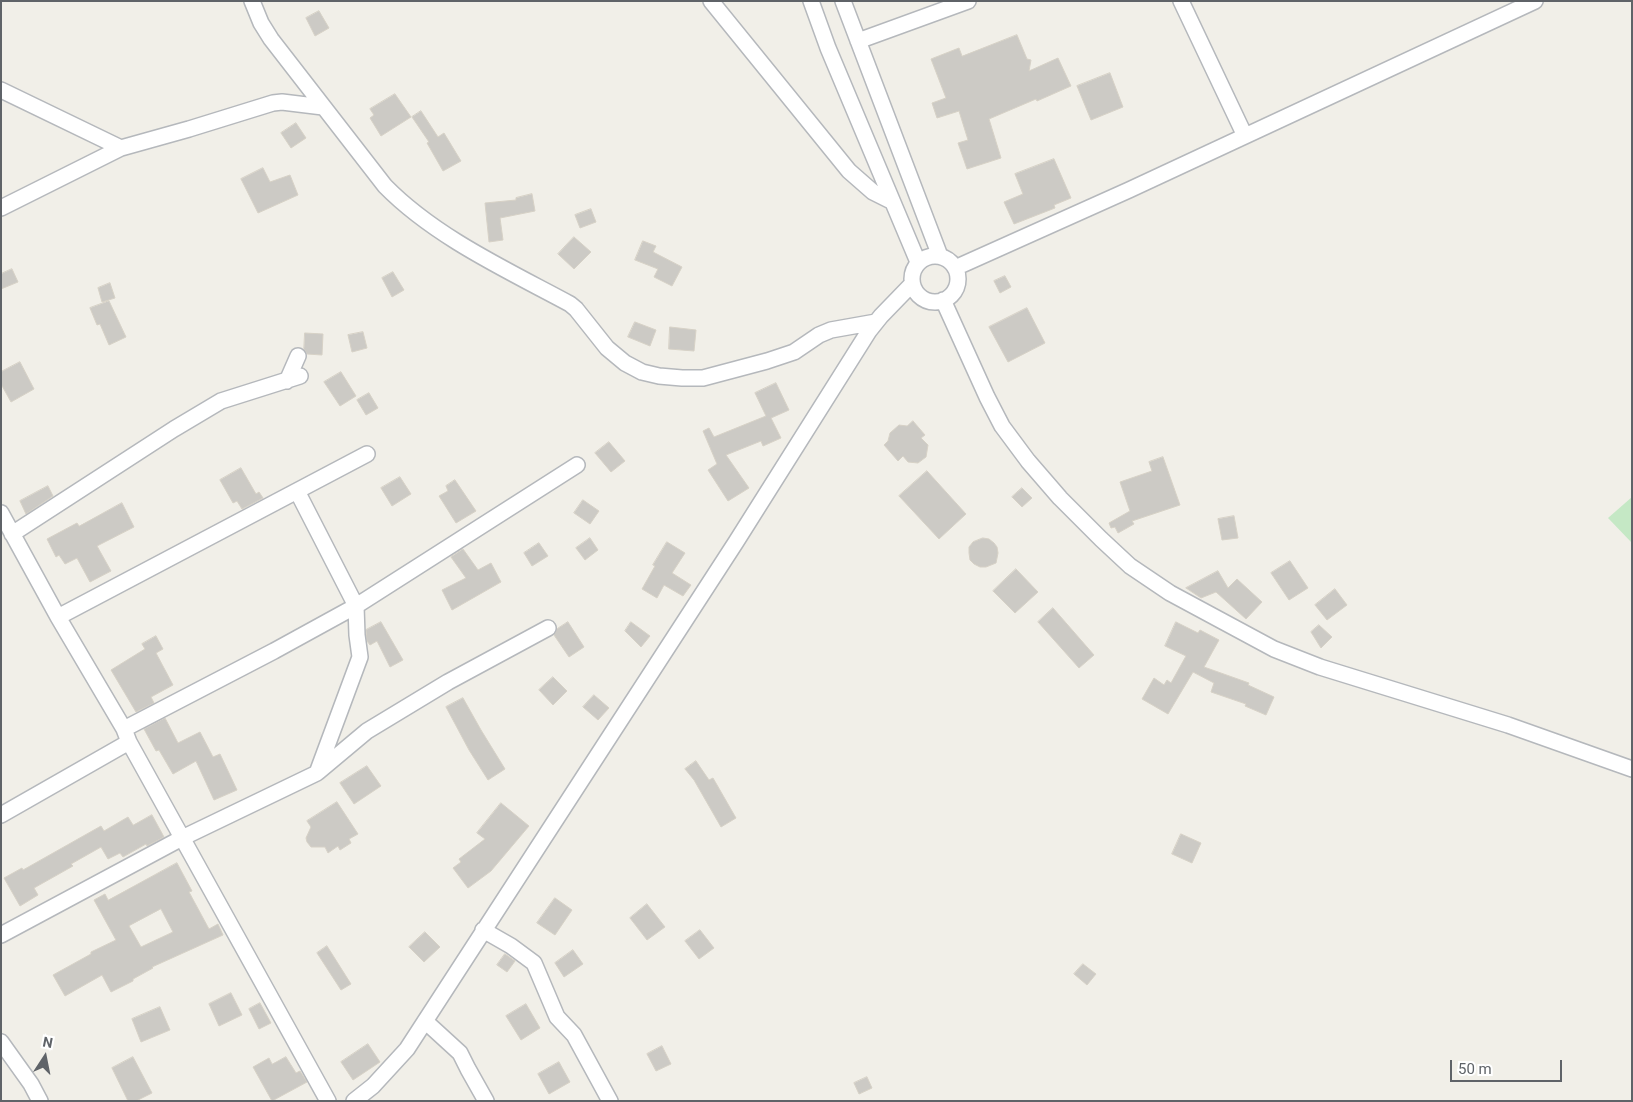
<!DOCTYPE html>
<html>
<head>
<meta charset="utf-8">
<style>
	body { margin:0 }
	#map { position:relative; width:1633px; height:1102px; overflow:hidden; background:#f1efe8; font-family:Roboto,sans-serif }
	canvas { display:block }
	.frame { position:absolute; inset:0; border:2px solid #5f6368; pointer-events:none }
	.north { position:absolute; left:20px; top:1032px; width:50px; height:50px; -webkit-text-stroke:4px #fff; paint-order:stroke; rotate:11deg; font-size:14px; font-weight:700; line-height:20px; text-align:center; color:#5f6368 }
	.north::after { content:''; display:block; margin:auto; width:18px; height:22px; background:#5f6368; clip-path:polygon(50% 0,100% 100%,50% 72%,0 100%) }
	.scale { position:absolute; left:1450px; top:1060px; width:112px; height:22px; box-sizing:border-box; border:2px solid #5f6368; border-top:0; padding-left:6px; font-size:15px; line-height:18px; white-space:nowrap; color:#5f6368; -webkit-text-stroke:4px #fff; paint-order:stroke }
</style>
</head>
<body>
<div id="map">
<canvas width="1633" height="1102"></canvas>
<div class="frame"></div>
<div class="north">N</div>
<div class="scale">50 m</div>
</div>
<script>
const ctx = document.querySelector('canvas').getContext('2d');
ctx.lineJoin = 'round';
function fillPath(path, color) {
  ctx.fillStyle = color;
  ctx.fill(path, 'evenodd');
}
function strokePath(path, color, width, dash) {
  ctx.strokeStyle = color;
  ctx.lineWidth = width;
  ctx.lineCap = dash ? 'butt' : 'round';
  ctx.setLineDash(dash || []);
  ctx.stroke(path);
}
const green = new Path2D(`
	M1632 497V543L1608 518Z`);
const building = new Path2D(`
	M319 11 329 28 315 36 306 18Z
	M1017 35 1027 59 1031 60 1029 71 1058 58 1071 86 1037 101 1036 99 989 119 1001 158 967 169 958 143 968 140 959 111 937 118 932 103 946 98 931 59 959 48 962 56Z
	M1110 73 1123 107 1091 120 1077 86Z
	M395 94 411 117 381 136 370 118 374 115 370 109Z
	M421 111 438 137 444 133 461 161 443 171 427 143 429 142 412 117Z
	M296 123 306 138 291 148 281 133Z
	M1054 159 1071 198 1054 205 1055 208 1014 224 1004 202 1023 194 1015 174Z
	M263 168 270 182 290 175 298 195 258 213 241 179Z
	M532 194 535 211 500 218 503 240 489 242 485 203 516 200V198Z
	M591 209 596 222 580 228 575 215Z
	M574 237 591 252 574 269 558 254Z
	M643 241 656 246 653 252 682 267 672 286 654 277 658 269 635 260Z
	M12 269 18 282 1 289V274Z
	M393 272 404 290 392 297 382 278Z
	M1005 276 1011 287 1000 293 994 281Z
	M110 283 115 298 102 302 98 288Z
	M109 301 126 337 109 345 100 324 97 325 90 308Z
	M1027 308 1045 343 1008 362 989 327Z
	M635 322 656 330 650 346 628 337Z
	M670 327 696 330 694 351 669 349Z
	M363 332 367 348 352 352 348 335Z
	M305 333 323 334 322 355 307 354 304 349Z
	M20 362 34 389 11 402 1 384V372Z
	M341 372 356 396 340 406 324 382Z
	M776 383 789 410 771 418 781 438 763 446 761 441 726 455 749 488 728 501 708 470 717 464 703 431 709 428 714 437 766 416 755 393Z
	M369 393 378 408 366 415 357 400Z
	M913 421 925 435 921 438 928 445 926 457 918 463 908 462 903 456 898 461 884 445 888 441 890 433 899 425 907 426Z
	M609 442 625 461 611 472 595 453Z
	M1163 457 1180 505 1132 521 1134 524 1118 533 1115 527 1111 528 1109 523 1130 511 1120 482 1152 471 1149 462Z
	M241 468 256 494 259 492 263 498 242 509 237 501 233 503 220 480Z
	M927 471 966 514 939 539 899 496Z
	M400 477 411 494 392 506 381 488Z
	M455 480 476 511 456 523 439 496 448 491 446 486Z
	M48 486 53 496 26 514 20 501Z
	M1022 488 1032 498 1022 507 1012 497Z
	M583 500 599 511 590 524 574 513Z
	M122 503 134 527 97 546 111 571 90 582 77 558 65 564 59 555 56 557 47 539 77 523 79 526Z
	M1234 516 1238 538 1222 540 1218 519Z
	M590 538 598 550 585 560 576 548Z
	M983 538 989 539 994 543 997 547 998 553 996 563 986 567H980L974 564 970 560 969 553V547L973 542Z
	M667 542 685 553 672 573 691 585 683 596 664 585 657 598 642 589 655 566 653 565Z
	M539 543 548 556 532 566 524 553Z
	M463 549 478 570 491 563 501 582 452 610 442 590 466 578 451 557Z
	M1290 561 1308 588 1289 600 1271 573Z
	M1016 569 1038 592 1015 613 993 591Z
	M1218 571 1228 588 1237 579 1262 602 1246 619 1216 592 1201 598 1186 588Z
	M1335 589 1347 605 1327 620 1315 605Z
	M1053 608 1094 655 1079 668 1038 622Z
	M381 622 403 660 390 667 377 641 370 645 367 641 366 630Z
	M568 622 584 647 569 657 554 635 557 629Z
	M631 622 650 636 641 647 625 631Z
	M1176 622 1198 633 1200 630 1219 640 1204 667 1249 683 1248 685 1274 697 1266 715 1245 706 1246 704 1211 692 1214 683 1193 672 1168 714 1142 699 1154 678 1164 685 1167 680 1171 683 1186 656 1165 646Z
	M1319 625 1332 637 1321 648 1311 632Z
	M156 636 163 649 156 653 173 685 151 697 154 703 136 712 111 670 145 649 142 644Z
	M553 677 567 691 553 705 539 690Z
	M594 695 609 708 598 720 583 707Z
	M463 698 481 730 505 769 488 780 469 750 446 707Z
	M165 718 178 743 200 732 213 757 220 754 237 790 214 800 196 761 173 774 159 750 156 751 144 729Z
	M696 761 709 780 713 778 736 818 721 827 694 780 685 769Z
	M367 766 381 786 354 804 340 783Z
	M337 802 358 834 349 839 351 843 340 850 338 846 328 853 325 847H311L307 842 306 838 311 827 307 821Z
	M501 803 529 826 491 871 468 888 453 868 461 862 459 859 485 839 477 833Z
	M152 815 164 837 147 846 146 844 123 857 120 853 108 859 101 847 71 864 73 866 34 888 38 895 20 906 4 878 22 868 23 870 101 826 104 831 128 817 133 825Z
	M1181 834 1201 843 1192 863 1172 854Z
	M177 863 192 891 189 892 209 929 218 924 223 935 152 967 153 968 133 979V981L111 992 102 975 65 996 53 975 91 954V952L116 940 94 900 105 894 108 900ZM161 909 173 932 141 947 129 926Z
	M555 898 572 910 555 935 537 923Z
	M647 904 665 927 647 940 630 918Z
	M700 930 714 948 699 959 685 941Z
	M425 932 440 947 424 962 409 947Z
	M327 946 351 984 341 990 317 953Z
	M573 950 583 964 564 977 555 963Z
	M505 954 515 961 507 972 497 965Z
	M1083 964 1096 974 1087 985 1074 974Z
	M231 993 242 1015 219 1026 209 1004Z
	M260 1003 271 1023 259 1029 249 1009Z
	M526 1004 540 1028 521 1040 506 1016Z
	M160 1007 170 1030 141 1042 132 1019Z
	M368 1044 380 1062 353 1080 341 1062Z
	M662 1046 671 1064 656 1071 647 1054Z
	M133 1057 152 1093 136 1101H128L112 1068Z
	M286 1057 296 1073 300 1071 307 1082 272 1101 253 1067 269 1058 272 1064Z
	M559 1062 570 1082 549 1094 538 1074Z
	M867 1077 872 1088 859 1094 854 1083Z`);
const minor = new Path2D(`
	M252 1 261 23 271 39 385 186C435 237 507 270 570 304L576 309 607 348 625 363 642 372 659 376 682 378H703L767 361 794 352 819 335 831 330 876 322
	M711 1 849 171 873 192 891 201
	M811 1 828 48 918 262
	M843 1 940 256
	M1181 1 1245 136
	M858 41 968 1
	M1 90 121 148
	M1 208 121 148 189 129 273 103 282 102 323 107
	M912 279a23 23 0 1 1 46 0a23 23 0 1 1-46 0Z
	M955 268 1129 190 1535 1
	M943 300 987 397 1002 426 1028 461 1060 498 1101 539 1130 566 1170 593 1274 649 1320 667 1508 725 1632 769
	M287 381 298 356
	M1 513 58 617 124 729 129 742 328 1101
	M12 534 174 429 221 401 300 376
	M58 617 367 454
	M124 729 274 651 356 606 577 465
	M318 772 367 731 448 682 548 628
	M1 815 129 742
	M483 930 511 946 534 963 557 1017 574 1035 610 1101
	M1 935 182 838 317 773 360 657 357 635 356 606 297 491
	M425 1021 460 1053 468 1069 486 1101
	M1 1042 31 1084 40 1101
	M354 1101 373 1086 407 1049 736 542 869 331 881 316 912 284`);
fillPath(green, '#c5e8c5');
fillPath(building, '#cccac5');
strokePath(building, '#d6d1c6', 1);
strokePath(minor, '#b5b8bc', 18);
strokePath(minor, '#fff', 15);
</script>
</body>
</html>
